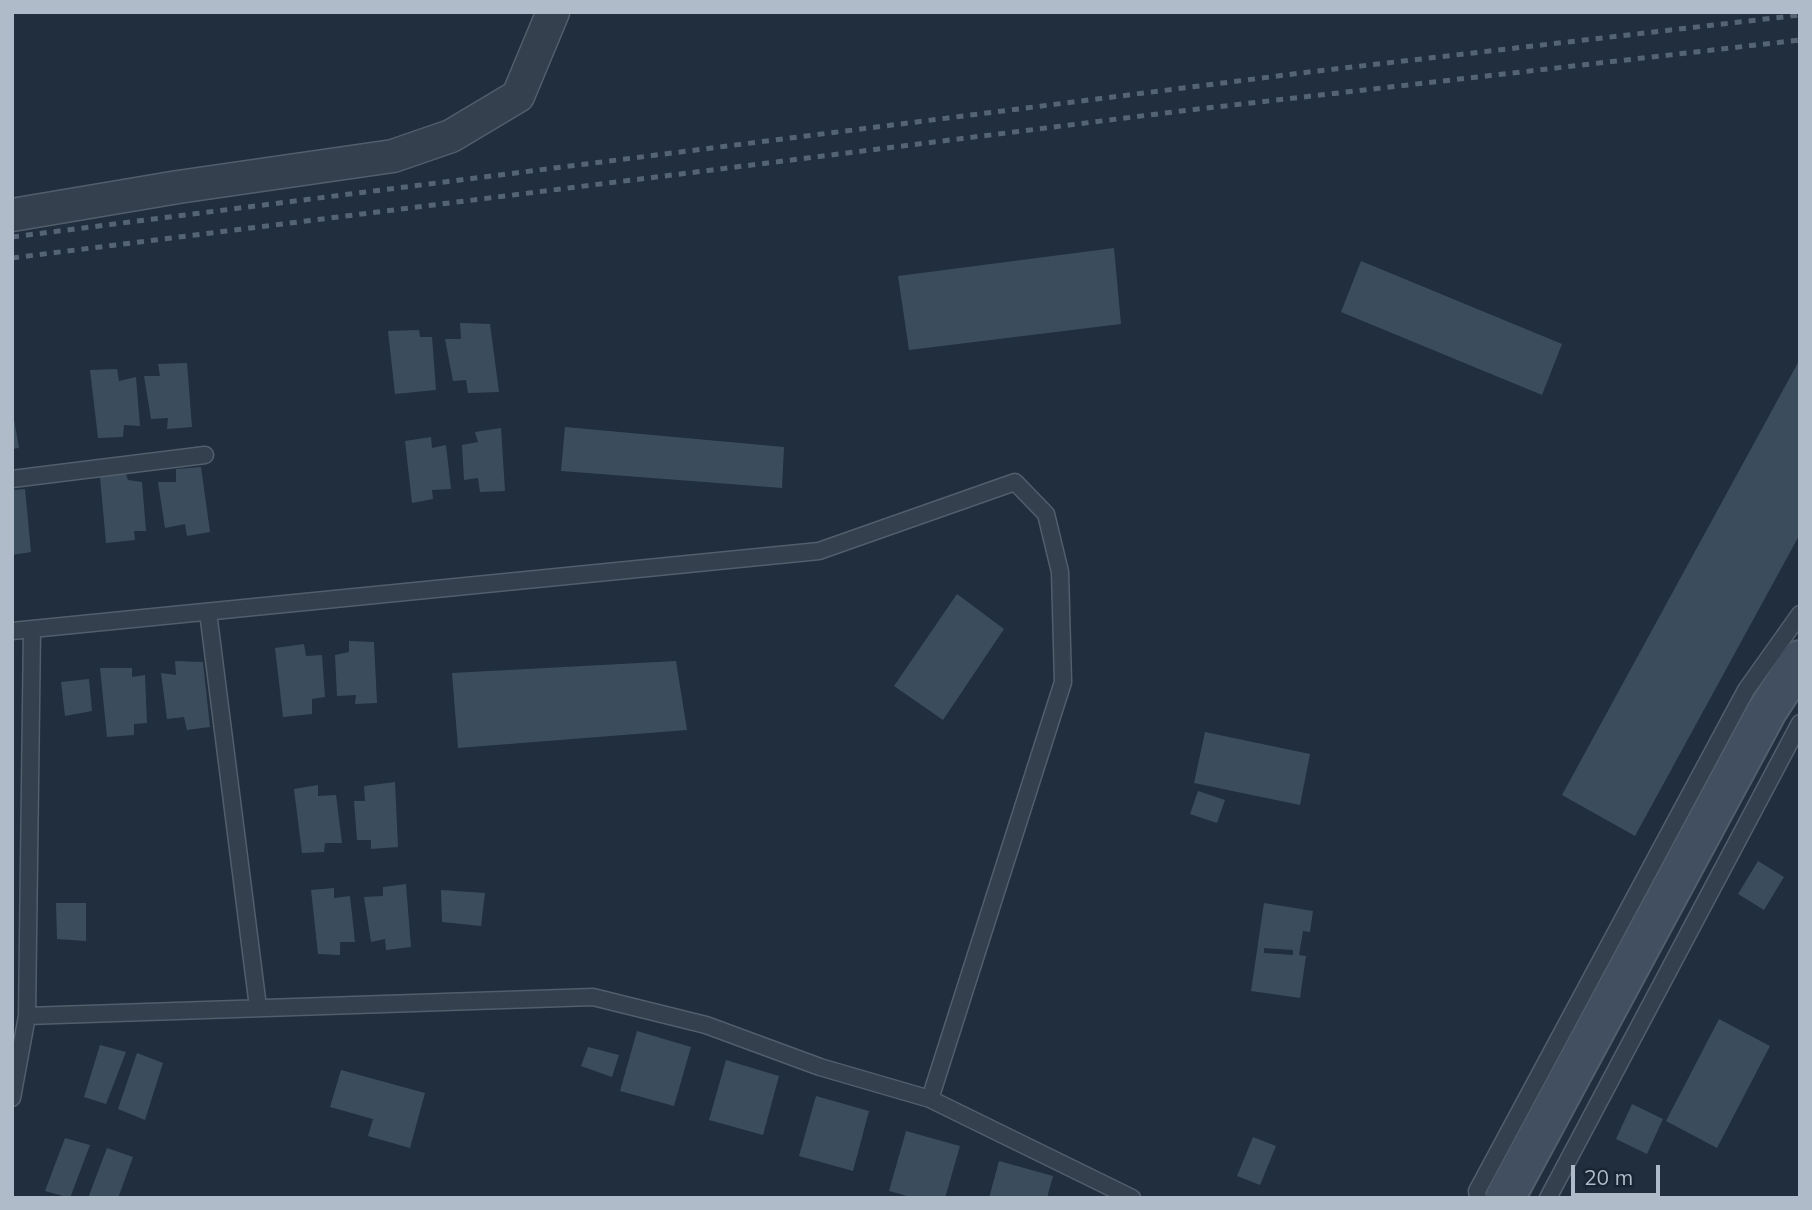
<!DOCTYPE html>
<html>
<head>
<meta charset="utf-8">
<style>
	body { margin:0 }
	#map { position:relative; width:1812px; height:1210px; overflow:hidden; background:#202e3d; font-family:Mulish,sans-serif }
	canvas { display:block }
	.frame { position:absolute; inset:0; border:14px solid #afbbc9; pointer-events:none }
	.scale { position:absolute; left:1571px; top:1165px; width:89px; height:32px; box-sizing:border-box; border:4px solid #afbbc9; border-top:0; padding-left:9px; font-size:21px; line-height:24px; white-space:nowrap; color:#afbbc9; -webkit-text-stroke:5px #192532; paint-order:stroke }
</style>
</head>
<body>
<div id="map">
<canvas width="1812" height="1210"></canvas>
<div class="frame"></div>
<div class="scale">20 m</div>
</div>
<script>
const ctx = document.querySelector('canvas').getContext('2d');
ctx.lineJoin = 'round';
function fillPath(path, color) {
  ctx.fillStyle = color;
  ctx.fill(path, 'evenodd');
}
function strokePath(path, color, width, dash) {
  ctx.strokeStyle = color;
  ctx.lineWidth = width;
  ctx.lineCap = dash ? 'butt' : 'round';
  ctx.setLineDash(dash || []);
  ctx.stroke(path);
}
const building = new Path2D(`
	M1114 248 1121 324 909 350 898 276Z
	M1361 261 1562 344 1542 395 1341 312Z
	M460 323 490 324 499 392 468 393 466 380 453 381 445 339H461Z
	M419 330 420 337H432L436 390 395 394 388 331Z
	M1800 359V534L1635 836 1562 795Z
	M187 363 192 427 167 429 168 418 151 419 144 376H160L158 364Z
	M117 369 119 381 136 377 140 426 124 425 123 437 98 438 90 370Z
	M12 408 19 448 12 449Z
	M565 427 784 447 782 488 561 471Z
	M501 428 505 491 480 492 478 478 464 480 462 445 478 442 475 432Z
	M431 437 432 448 446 445 451 489 432 490 433 499 412 503 405 441Z
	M201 467 210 532 187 536 185 524 165 528 158 482H176V469Z
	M125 471 128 480 142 482 146 531H134L135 540 106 543 100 477Z
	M25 489 31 552 12 555V490Z
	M957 594 1004 629 943 720 894 686Z
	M349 641 374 642 377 703 355 704 356 695 337 696 335 655 349 652Z
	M304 644 306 656 322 655 325 697 312 699V714L283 717 275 648Z
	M175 661 203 662 210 727 187 730 184 717 167 719 161 673 176 675Z
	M676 661 687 730 458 748 452 673Z
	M100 668H132V677L145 675 147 723 134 724V735L107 737Z
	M89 679 92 711 65 716 61 682Z
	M1205 732 1310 754 1300 805 1194 783Z
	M395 782 398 847 371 849V840H357L354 801H365L364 786Z
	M318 785V796L336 795 342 843H325L324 852 302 853 294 789Z
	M1198 791 1225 800 1217 823 1190 814Z
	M1758 861 1784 877 1764 910 1738 894Z
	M406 884 411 947 386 950 385 939 371 942 364 897 383 896V887Z
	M334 888V898L350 896 355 942H340V955L318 954 311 890Z
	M441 890 485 893 481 926 442 922Z
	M56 903H86V941L57 939Z
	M1264 903 1313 911 1310 932 1303 931 1299 955 1306 956 1300 998 1251 991ZM1264 948 1293 950V955L1264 953Z
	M1719 1019 1770 1046 1717 1148 1666 1121Z
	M637 1031 691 1047 674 1106 620 1091Z
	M100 1045 126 1052 106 1104 84 1097Z
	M588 1047 619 1055 612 1077 581 1066Z
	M137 1053 163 1063 145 1120 118 1109Z
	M726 1060 779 1076 763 1135 709 1120Z
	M341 1070 425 1093 410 1148 368 1136 373 1119 330 1107Z
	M816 1096 869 1111 853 1171 799 1156Z
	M1632 1104 1663 1119 1647 1154 1616 1139Z
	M906 1131 960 1146 945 1198H914L889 1191Z
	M1253 1137 1276 1146 1260 1185 1237 1176Z
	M65 1138 90 1145 70 1198 45 1191Z
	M107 1148 133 1157 118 1198H88Z
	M999 1161 1053 1176 1047 1198H989Z`);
const lane = new Path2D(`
	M12 479 205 455
	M208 612 258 1007
	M12 631 819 551 1015 482 1046 514 1060 572 1063 682 930 1099
	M27 1016 593 997 706 1025 820 1067 930 1099 1132 1198
	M12 1098 27 1016 32 629
	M1478 1198 1477 1191 1746 690 1800 614
	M1548 1198 1800 723`);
const street = new Path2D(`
	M12 215 178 187 393 156 451 136 518 96 553 12`);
const secondary = new Path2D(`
	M1505 1198 1767 711 1800 660`);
const rail = new Path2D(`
	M12 237 1309 72 1800 15
	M12 258 1181 111 1800 40`);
fillPath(building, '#3b4d5d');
strokePath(lane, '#525e6b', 19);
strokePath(street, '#525e6b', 35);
strokePath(secondary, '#525e6b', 42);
strokePath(lane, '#34404d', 16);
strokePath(street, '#34404d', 32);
strokePath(secondary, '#414f61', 38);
strokePath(rail, '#556475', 5, [7, 7]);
</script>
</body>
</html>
